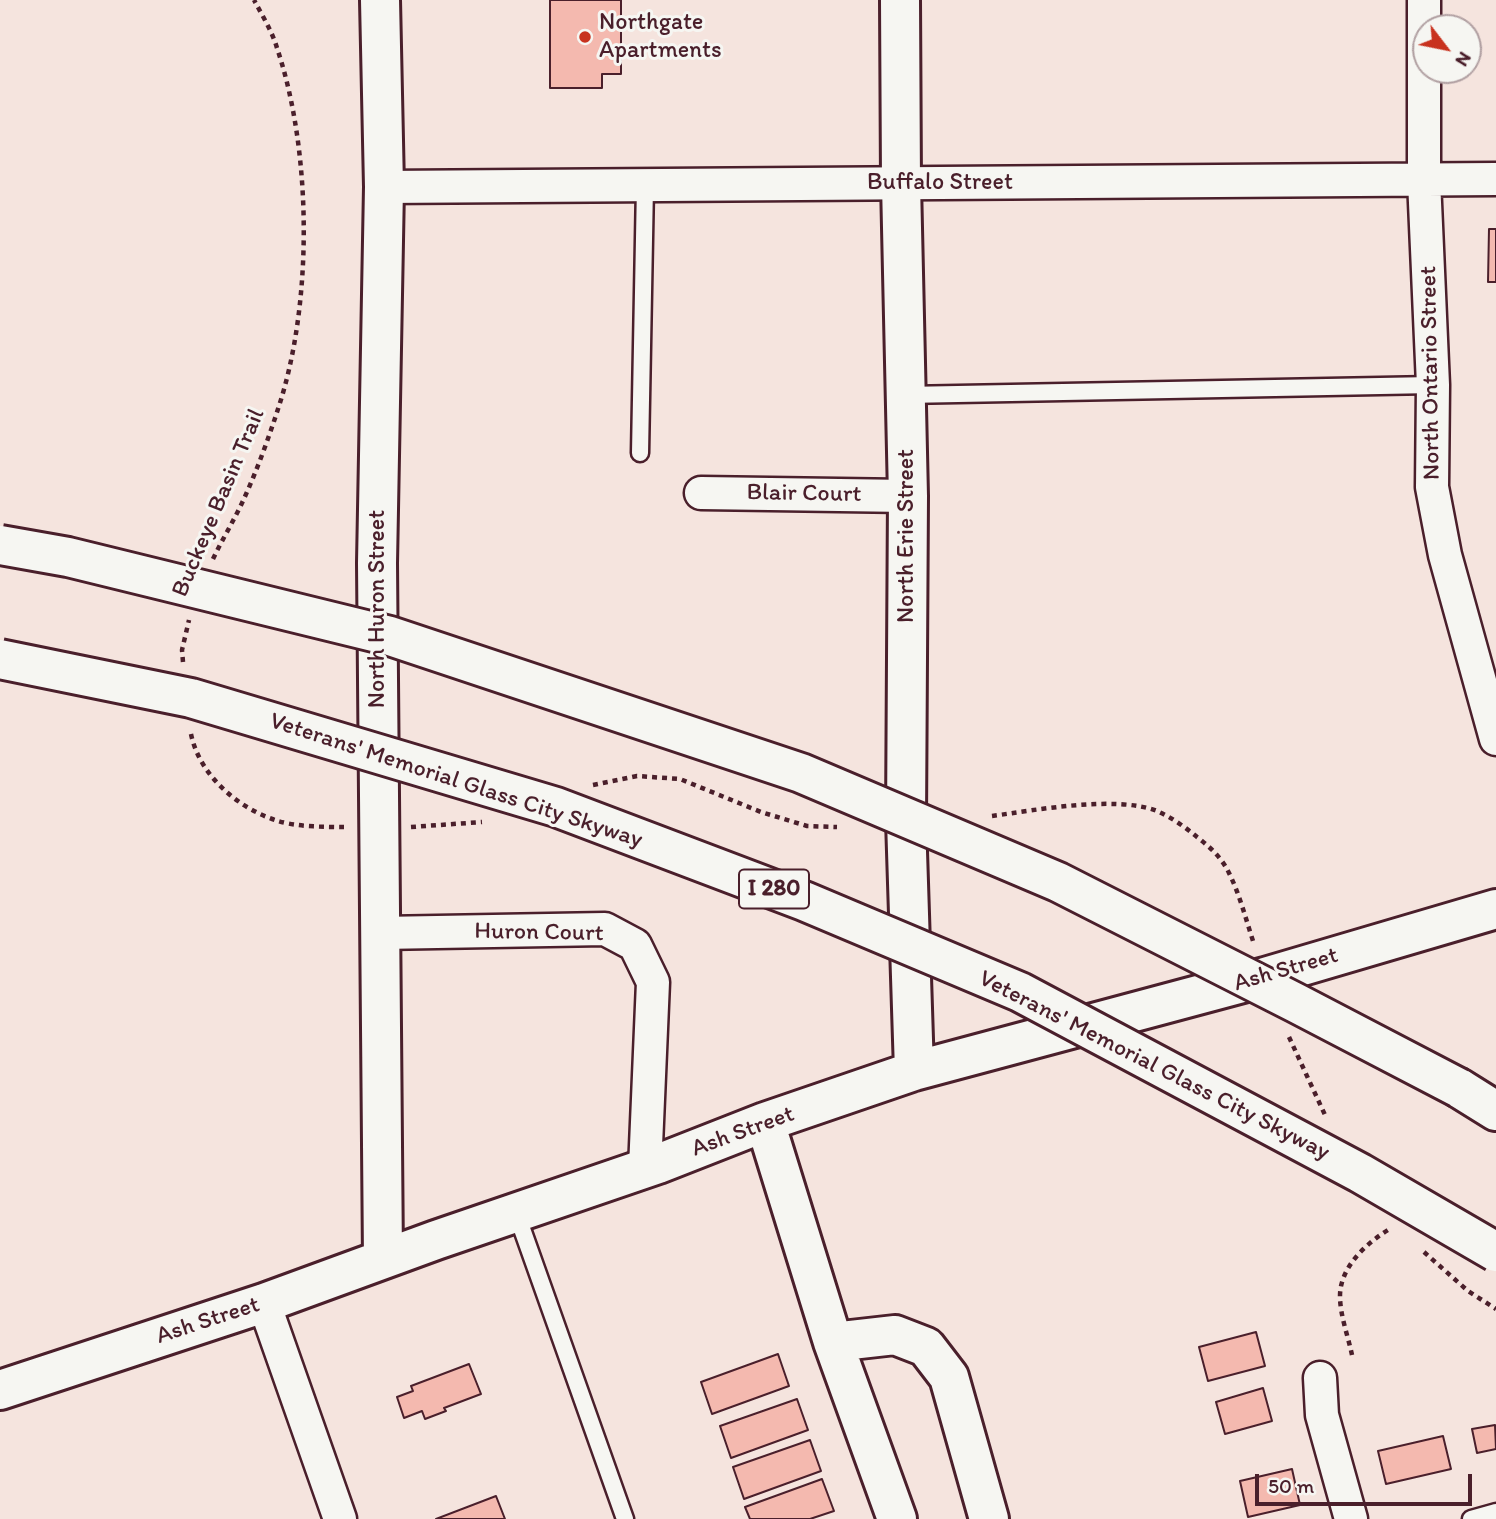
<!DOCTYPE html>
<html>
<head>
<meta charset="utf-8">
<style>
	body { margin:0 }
	#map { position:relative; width:1496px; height:1519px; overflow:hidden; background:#f5e4de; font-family:Itim,sans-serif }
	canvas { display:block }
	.north { position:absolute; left:1412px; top:14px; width:70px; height:70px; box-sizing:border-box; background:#f6f6f2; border:2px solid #b1a0a2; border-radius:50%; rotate:122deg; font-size:19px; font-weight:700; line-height:28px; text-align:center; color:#4a1f2b }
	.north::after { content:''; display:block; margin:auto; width:24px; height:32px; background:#c8321e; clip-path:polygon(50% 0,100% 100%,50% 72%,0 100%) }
	.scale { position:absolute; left:1255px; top:1474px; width:217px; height:32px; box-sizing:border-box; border:4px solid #4a1f2b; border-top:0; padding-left:9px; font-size:21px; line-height:24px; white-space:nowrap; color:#4a1f2b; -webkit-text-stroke:5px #f6f6f2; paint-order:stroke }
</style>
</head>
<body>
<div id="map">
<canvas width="1496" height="1519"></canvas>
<div class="north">N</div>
<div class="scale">50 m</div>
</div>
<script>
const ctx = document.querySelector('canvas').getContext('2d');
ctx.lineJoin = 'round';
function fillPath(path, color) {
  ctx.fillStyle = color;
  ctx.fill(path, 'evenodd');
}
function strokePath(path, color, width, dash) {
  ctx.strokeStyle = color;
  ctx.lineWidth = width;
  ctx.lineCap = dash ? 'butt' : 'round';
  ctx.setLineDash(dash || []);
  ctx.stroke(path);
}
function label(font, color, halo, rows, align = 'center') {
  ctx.font = font + ' Itim,sans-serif';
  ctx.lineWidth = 6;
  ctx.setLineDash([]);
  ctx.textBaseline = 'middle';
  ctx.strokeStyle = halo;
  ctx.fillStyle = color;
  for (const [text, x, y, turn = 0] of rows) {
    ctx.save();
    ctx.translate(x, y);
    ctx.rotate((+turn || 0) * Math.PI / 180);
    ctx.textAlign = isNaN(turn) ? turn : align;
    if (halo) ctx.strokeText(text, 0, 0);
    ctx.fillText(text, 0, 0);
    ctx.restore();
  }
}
const building = new Path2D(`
	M550 0H621V74H602V88H550Z
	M1489 229H1496V282H1488Z
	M1256 1332 1265 1366 1208 1381 1199 1347Z
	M778 1354 789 1386 712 1414 701 1382Z
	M469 1364 481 1394 444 1408 446 1411 425 1419 422 1411 404 1418 397 1397 413 1391 411 1386Z
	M1263 1388 1272 1421 1225 1434 1216 1402Z
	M797 1399 808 1430 731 1458 720 1426Z
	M1495 1425 1496 1449 1477 1453 1472 1429Z
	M1443 1436 1451 1469 1386 1484 1378 1451Z
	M810 1440 821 1471 744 1499 733 1467Z
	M1292 1469 1300 1505 1248 1517 1240 1481Z
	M822 1479 834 1511 810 1519H750L745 1507Z
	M496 1496 505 1519H436Z`);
const path = new Path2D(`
	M213 559C222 540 233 522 242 503 256 473 268 440 278 409 313 304 312 152 277 48 272 31 262 15 254 0
	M183 662 182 650 189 620
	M191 734C199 774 236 807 275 820 295 827 324 827 346 827
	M593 785 637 776 680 779 761 812 807 826 837 827
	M992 816C1036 810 1116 795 1157 811 1171 817 1185 827 1197 837 1210 847 1222 858 1229 873 1240 895 1246 920 1254 944
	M411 827 482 822
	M1289 1037 1325 1115
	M1424 1252 1468 1291 1496 1309
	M1352 1355C1348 1336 1340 1315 1340 1296 1340 1266 1368 1242 1391 1228`);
const service = new Path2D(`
	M905 395 1433 385
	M640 453 645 185
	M516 1212 625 1519
	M1471 1519 1496 1512`);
const minor = new Path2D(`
	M1424 0V180L1433 385 1432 487 1445 555 1496 739
	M384 187 1496 179
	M701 493 908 496
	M381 933 605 929 635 945 653 982 645 1169
	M264 1303 340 1519
	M1320 1378 1322 1415 1351 1519`);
const tertiary = new Path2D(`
	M380 0 384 187 377 563 383 1259
	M900 0 901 183 908 496 906 820 914 1071
	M765 1122 833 1342 897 1519
	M833 1342 895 1335 926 1347 949 1377 989 1519
	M0 1390 264 1303 436 1240 658 1164 765 1122 914 1071 1265 977 1496 909`);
const motorway = new Path2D(`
	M1459 1088 1496 1111`);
const motorwayBridge = new Path2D(`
	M0 545 68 557 390 636 801 773 1058 882 1296 1003 1459 1088
	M0 659 191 698 556 807 804 901 1020 992 1360 1173 1496 1252`);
const markers = [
	[585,37,7,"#c8321e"]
];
const shields = [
	[774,889,70]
];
const shieldNames = [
	["I 280",774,889]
];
const poiNames = [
	["Northgate",599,23],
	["Apartments",599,51]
];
const streetNames = [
	["Buffalo Street",940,183],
	["North Ontario Street",1431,373,-91],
	["Blair Court",804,494,1],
	["Buckeye Basin Trail",219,503,-67],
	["North Erie Street",907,536,-90],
	["North Huron Street",378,609,-90],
	["Veterans' Memorial Glass City Skyway",456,781,18],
	["Huron Court",539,933,1],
	["Ash Street",1286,970,-16],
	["Veterans' Memorial Glass City Skyway",1154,1066,27],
	["Ash Street",743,1132,-20],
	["Ash Street",208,1321,-18]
];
fillPath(building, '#f4b9af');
strokePath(building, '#4a1f2b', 2);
strokePath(service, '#4a1f2b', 21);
strokePath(minor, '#4a1f2b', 37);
strokePath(tertiary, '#4a1f2b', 44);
strokePath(motorway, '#4a1f2b', 44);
strokePath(path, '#4a1f2b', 4.5, [5, 5]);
strokePath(service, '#f6f6f2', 16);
strokePath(minor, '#f6f6f2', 32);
strokePath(tertiary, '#f6f6f2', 38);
strokePath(motorway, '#f6f6f2', 38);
strokePath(motorwayBridge, '#4a1f2b', 44, []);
strokePath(motorwayBridge, '#f6f6f2', 38);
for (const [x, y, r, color] of markers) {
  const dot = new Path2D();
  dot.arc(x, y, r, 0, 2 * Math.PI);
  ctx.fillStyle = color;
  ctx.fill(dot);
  strokePath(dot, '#f6f6f2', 2.5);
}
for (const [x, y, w] of shields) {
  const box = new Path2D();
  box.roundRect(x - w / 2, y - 19.5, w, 39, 5);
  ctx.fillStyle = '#f6f6f2';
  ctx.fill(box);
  strokePath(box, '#4a1f2b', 2);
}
label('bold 23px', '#4a1f2b', null, shieldNames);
label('24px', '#4a1f2b', '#f6f6f2', poiNames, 'left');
label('24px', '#4a1f2b', '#f6f6f2', streetNames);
</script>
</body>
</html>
